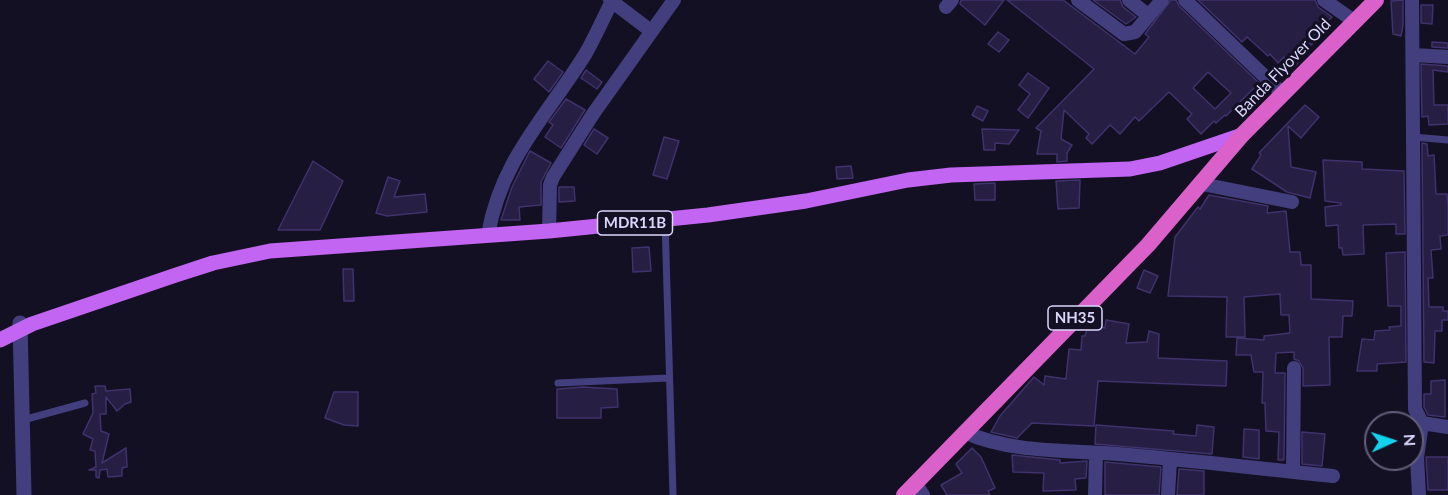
<!DOCTYPE html>
<html>
<head>
<meta charset="utf-8">
<style>
	body { margin:0 }
	#map { position:relative; width:1448px; height:495px; overflow:hidden; background:#141023; font-family:Lato,sans-serif }
	canvas { display:block }
	.north { position:absolute; left:1364px; top:411px; width:60px; height:60px; box-sizing:border-box; background:#141023; border:2px solid #645f7a; border-radius:50%; rotate:87deg; font-size:16px; font-weight:700; line-height:24px; text-align:center; color:#dbd6fc }
	.north::after { content:''; display:block; margin:auto; width:21px; height:27px; background:#12d1ec; clip-path:polygon(50% 0,100% 100%,50% 72%,0 100%) }
</style>
</head>
<body>
<div id="map">
<canvas width="1448" height="495"></canvas>
<div class="north">N</div>
</div>
<script>
const ctx = document.querySelector('canvas').getContext('2d');
ctx.lineJoin = 'round';
function fillPath(path, color) {
  ctx.fillStyle = color;
  ctx.fill(path, 'evenodd');
}
function strokePath(path, color, width, dash) {
  ctx.strokeStyle = color;
  ctx.lineWidth = width;
  ctx.lineCap = dash ? 'butt' : 'round';
  ctx.setLineDash(dash || []);
  ctx.stroke(path);
}
function label(font, color, halo, rows, align = 'center') {
  ctx.font = font + ' Lato,sans-serif';
  ctx.lineWidth = 6;
  ctx.setLineDash([]);
  ctx.textBaseline = 'middle';
  ctx.strokeStyle = halo;
  ctx.fillStyle = color;
  for (const [text, x, y, turn = 0] of rows) {
    ctx.save();
    ctx.translate(x, y);
    ctx.rotate((+turn || 0) * Math.PI / 180);
    ctx.textAlign = isNaN(turn) ? turn : align;
    if (halo) ctx.strokeText(text, 0, 0);
    ctx.fillText(text, 0, 0);
    ctx.restore();
  }
}
const building = new Path2D(`
	M961 0H1004L985 25 960 4Z
	M1007 0H1063L1135 54 1149 37 1145 34 1171 0H1176L1179 6 1259 83 1226 116 1225 115 1216 123 1214 121 1201 134 1187 119 1192 114 1169 92 1139 121 1135 117 1120 134 1110 125 1092 144 1086 138 1089 134 1064 110 1061 139 1072 145 1067 153V161L1057 162V154H1037L1041 131 1036 128 1094 69ZM1208 72 1231 93 1215 109 1193 88Z
	M1093 0H1120L1123 7 1136 17 1126 24Z
	M1198 0H1315L1318 7 1332 17 1325 24 1327 27 1311 45 1305 40 1292 54 1299 62 1293 68 1284 57 1278 63 1270 54 1268 56 1247 37 1242 42Z
	M1403 0V25L1401 36 1393 34 1391 1Z
	M1421 5H1433L1432 24 1421 23Z
	M998 32 1009 40 999 52 988 44Z
	M1432 42 1448 43V48L1432 47Z
	M548 61 563 72 549 92 534 79Z
	M1421 64 1448 66V72L1433 70 1434 105H1448V124L1429 125 1428 116 1422 117Z
	M586 70 602 82 597 89 581 78Z
	M1028 73 1049 88 1028 118 1018 110 1030 94 1019 85Z
	M566 99 585 110 561 148 545 137 553 125 549 122Z
	M1305 105 1319 117 1312 125 1301 138 1288 126 1291 167 1316 172 1310 198 1287 192 1252 169 1261 155 1259 153Z
	M977 106 988 111 983 121 972 115Z
	M594 129 608 138 597 154 584 145Z
	M982 129 1019 130 1009 144 995 143V150H984Z
	M664 137 679 141 667 179 653 175Z
	M1422 143 1427 144 1428 156 1434 155 1436 194H1447L1448 207V235L1440 236 1441 249 1431 250 1433 278H1428L1429 307H1443V311H1448V320H1442V331H1435L1434 363 1424 362Z
	M530 151 551 163 541 182V205L519 207 520 220H501L512 187Z
	M1323 160 1362 162V169L1404 171 1405 234H1396V224L1363 225 1364 254 1343 255 1342 248H1339L1338 225 1326 226 1325 207 1341 205V203L1325 201Z
	M313 161 343 181 320 230H278Z
	M851 166 853 178 837 179 836 167Z
	M388 177 400 181 394 197 425 194 427 212 387 216 376 213Z
	M1080 180 1079 208 1058 209 1056 181Z
	M995 183V200H975L974 184Z
	M559 187H574L575 201 559 202Z
	M1209 195 1268 206 1267 213 1286 211 1290 252H1300L1301 265H1311V299L1353 301 1352 316H1343L1342 337H1329L1330 385 1303 386V368L1299 361 1294 359V352L1276 353 1275 373H1285L1284 460H1278L1279 432 1266 431 1265 403H1262L1263 372H1254L1251 355H1236L1237 338 1264 340V336L1290 333 1289 315H1281L1280 294 1244 297 1245 337H1226L1227 297 1168 296 1175 237 1198 207 1200 209Z
	M649 247 651 271 633 272 632 248Z
	M1405 252 1406 362 1377 364V371H1357L1362 339 1374 340 1375 331 1390 330 1389 327 1401 326V306H1388L1386 253Z
	M343 269H353L354 301H344Z
	M1144 270 1158 276 1150 293 1137 288Z
	M1106 320 1129 324 1126 343 1147 342 1149 331 1159 334 1158 358 1227 361 1226 386 1098 381 1094 426 1032 423 1017 438 991 432 1000 416 1034 377 1044 385 1045 376 1066 379 1069 349 1081 350 1082 336H1085L1089 323 1105 328Z
	M1445 380V417L1428 415 1424 407V394H1431V381Z
	M95 386H105L106 391 130 389 131 402 125 404 117 411 106 397V414H100L101 431 109 434 102 463 126 448 127 467 122 468V476L108 477 107 469 100 470 99 478 96 477V470H89L96 467 95 451 90 450 93 439 83 434 93 413 92 394 96 393Z
	M583 387 617 389 618 407 601 408V418H557V389Z
	M334 392H358V426L344 425 325 418Z
	M1096 425 1174 431 1173 434 1196 436 1197 425 1214 427 1212 454 1095 444Z
	M1244 429 1259 430V459L1243 457Z
	M1302 432 1325 434 1322 466 1302 464Z
	M972 448 981 457 995 488 988 491 990 495H947L941 485 962 473 956 464Z
	M1012 455 1060 460V463L1087 461 1086 478 1075 479 1076 490 1043 491 1044 473 1013 472Z
	M1426 457H1448V490H1428Z
	M1105 462 1161 467 1159 495H1105Z
	M1179 469 1204 471V495H1177Z`);
const service = new Path2D(`
	M1413 137 1448 140
	M665 220 673 495
	M558 383 668 378
	M23 420 85 403`);
const minor = new Path2D(`
	M610 0 651 31
	M1078 0 1124 34 1135 32 1162 0
	M1129 0 1149 16
	M1185 0 1283 94
	M1324 0 1354 21
	M1412 0 1415 409 1422 423 1448 427
	M946 7 952 0
	M1414 55 1448 57
	M1202 184 1292 202
	M549 231 550 185 553 177 593 114 674 0
	M488 235C501 159 547 116 586 53 595 37 603 19 611 3
	M964 432C1011 453 1067 450 1118 454 1190 460 1262 469 1333 476
	M1293 472 1294 368
	M915 483 923 495
	M1095 495 1096 453
	M1168 495 1170 460
	M1419 495 1417 458 1422 423`);
const tertiary = new Path2D(`
	M20 323 24 495`);
const primary = new Path2D(`
	M0 340 32 324 176 275 213 263 270 251 549 231 708 215 806 201 908 180 951 175 1130 169 1160 163 1242 135`);
const trunk = new Path2D(`
	M904 495 1148 245 1242 135 1376 0`);
const shields = [
	[635,223,75],
	[1075,318,54]
];
const shieldNames = [
	["MDR11B",635,223],
	["NH35",1075,318]
];
const streetNames = [
	["Banda Flyover Old",1283,68,-46]
];
fillPath(building, '#261e43');
strokePath(building, '#3f326d', 1.5);
strokePath(service, '#433f7f', 7);
strokePath(minor, '#433f7f', 14);
strokePath(tertiary, '#433f7f', 15);
strokePath(primary, '#c265f3', 15);
strokePath(trunk, '#da60ca', 16);
for (const [x, y, w] of shields) {
  const box = new Path2D();
  box.roundRect(x - w / 2, y - 12, w, 24, 4.5);
  ctx.fillStyle = '#141023';
  ctx.fill(box);
  strokePath(box, '#dbd6fc', 1.5);
}
label('bold 15px', '#dbd6fc', null, shieldNames);
label('16px', '#dbd6fc', '#141023', streetNames);
</script>
</body>
</html>
